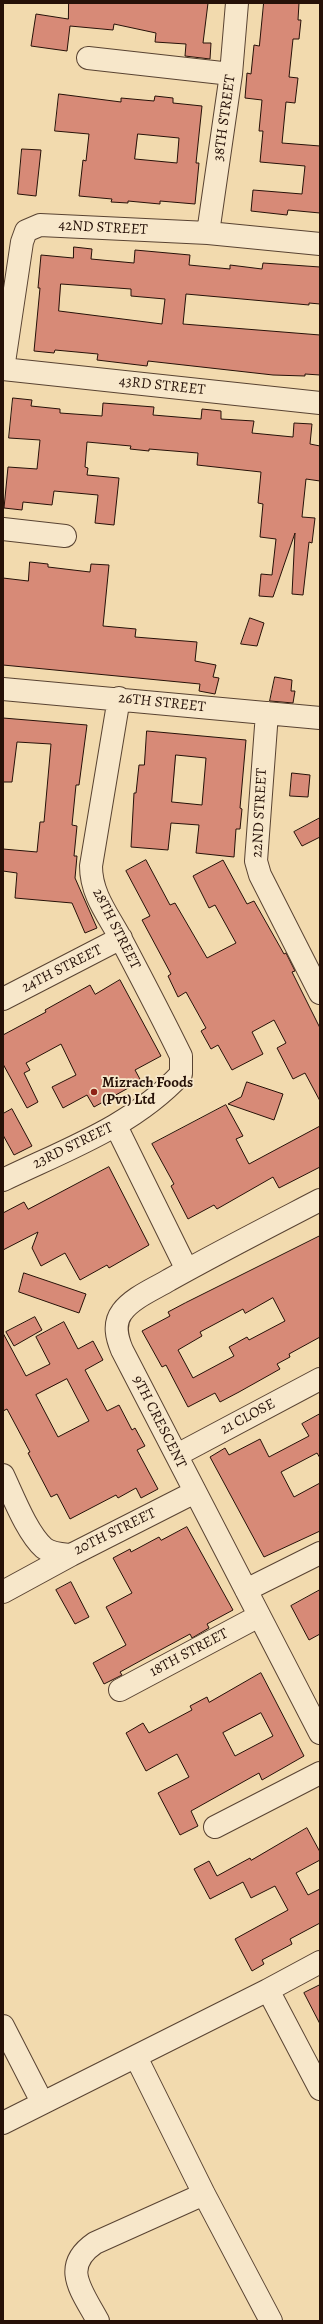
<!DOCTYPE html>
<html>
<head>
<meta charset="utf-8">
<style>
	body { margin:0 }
	#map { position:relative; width:323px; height:2324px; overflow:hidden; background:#f2daae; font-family:Alegreya,serif }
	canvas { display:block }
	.frame { position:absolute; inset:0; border:4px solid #261108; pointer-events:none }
</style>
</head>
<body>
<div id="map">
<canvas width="323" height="2324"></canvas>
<div class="frame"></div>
</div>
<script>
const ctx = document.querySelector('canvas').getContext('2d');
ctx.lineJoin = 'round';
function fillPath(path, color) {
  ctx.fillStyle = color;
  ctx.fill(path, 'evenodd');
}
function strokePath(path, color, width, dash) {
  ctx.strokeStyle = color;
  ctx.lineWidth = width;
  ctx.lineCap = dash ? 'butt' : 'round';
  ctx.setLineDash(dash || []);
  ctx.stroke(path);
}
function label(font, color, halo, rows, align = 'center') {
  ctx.font = font + ' Alegreya,serif';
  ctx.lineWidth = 3.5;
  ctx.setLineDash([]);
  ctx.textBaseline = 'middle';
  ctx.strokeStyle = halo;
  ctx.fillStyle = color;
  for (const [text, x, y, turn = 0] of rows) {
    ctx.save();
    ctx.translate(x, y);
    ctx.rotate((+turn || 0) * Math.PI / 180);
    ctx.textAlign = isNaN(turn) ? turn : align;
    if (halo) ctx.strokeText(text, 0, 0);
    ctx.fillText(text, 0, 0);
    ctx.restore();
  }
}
const building = new Path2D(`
	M69 3H208L203 43H211L210 59 185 56 186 44 155 42 156 33 114 24 113 30 70 26 67 51 31 46 36 14 68 19Z
	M264 3H299L298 20H301L299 39H293L289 77 298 78 295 103 286 102 282 143 320 146V213L288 210 287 215 251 211 253 190 302 194 305 166 260 162 263 131H259L262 100 245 98 247 73 251 74 254 45 259 46Z
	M59 94 121 102V98L154 101 155 96 173 98V103L202 106 196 163H199L195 204 160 201V204L128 201V203L111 202 112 199 79 196 83 160 86 161 89 134 55 131ZM138 134 179 138 177 163 135 159Z
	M22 149 41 150 36 196 18 194Z
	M74 247 92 249 91 259 134 263 135 250 190 255 189 265 230 269V265L262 269 263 263 320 267V304L309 303V305L186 294 183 324 320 335V375L305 374V376L273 375 148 361 147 366 97 360 98 354 55 350 54 353 34 351 40 288H38L41 255 73 258ZM61 284 131 289V296L165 299 162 324 59 311Z
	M13 398 32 400 31 406 60 409V413L102 416 103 403 154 407 153 415 201 419 202 409 221 411V419L254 421 252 433 293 437 294 423 312 424 310 444 320 446V481L306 479 302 517 315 518 312 543 309 542 303 595 292 594 295 533 273 597 259 596 261 574 272 575 276 539 260 537 263 504 258 503 261 472 197 465 198 453 149 449V451L130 449 131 446 87 442 85 467 88 468 87 475 119 478 114 525 95 523 98 495 54 491 52 505 23 502 22 510 4 508 8 467 37 469 40 440 9 438Z
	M30 562 48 564V567L90 572 91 564 109 565 103 626 136 629 135 637 197 642 195 661 216 665 213 677 219 678 215 694 199 691 200 684 3 665V578L28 581Z
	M250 618 264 623 257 646 241 644Z
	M275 677 292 680 291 691H295L293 703 270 701Z
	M3 718 87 725 79 785H76L72 825 77 826 74 856H77L75 878 97 928 85 933 72 903 15 898 17 873 3 871V849L37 852 40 822H44L51 744 17 742 12 782H3Z
	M147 731 246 740 240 808 242 809 240 829H236L234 857 196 853 199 825 171 823 168 850 131 847 134 793H136L139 765H144ZM176 755 206 758 202 805 172 802Z
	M292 773 310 775 308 797 290 796Z
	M320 818V837L302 846 294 832Z
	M146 860 170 905 175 903 207 958 236 943 215 905 209 908 193 876 223 860 247 904 254 901 284 954 286 953 295 971 292 972 320 1028V1101L305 1073 293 1079 277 1048 286 1043 274 1020 252 1032 263 1054 232 1070 218 1045 211 1049 201 1031 206 1028 186 992 178 997 168 976 171 974 142 920 150 916 126 871Z
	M120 980 161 1056 135 1070 141 1081 94 1107 87 1095 63 1108 52 1087 76 1075 61 1044 26 1063 30 1070 24 1073 38 1102 27 1108 3 1064V1035L46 1012 45 1010 90 985 95 994Z
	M247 1082 283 1094 274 1120 228 1104 241 1097Z
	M226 1105 243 1136 236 1139 249 1164 320 1126V1167L279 1188 273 1177 217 1209 214 1205 188 1219 171 1186 174 1184 152 1144Z
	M12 1109 32 1146 14 1155 3 1135V1114Z
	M109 1167 149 1245 109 1268 107 1265 80 1280 65 1253 41 1266 32 1248 38 1232 3 1250V1213L24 1202 28 1209Z
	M320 1236V1337L289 1354 290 1357 277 1364 280 1369 239 1392 220 1402 215 1393 188 1407 166 1365 162 1367 142 1331 170 1316 168 1312 185 1303ZM273 1298 285 1321 249 1340 247 1337 229 1347 234 1356 193 1378 178 1350 202 1336 200 1332 243 1309 245 1313Z
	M24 1273 86 1294 79 1313 19 1292Z
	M35 1317 42 1330 14 1346 6 1332Z
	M64 1322 78 1349 93 1341 103 1360 85 1370 107 1411 119 1405 132 1430 135 1428 145 1446 137 1450 158 1489 141 1498 136 1488 118 1498 116 1495 70 1519 57 1494 51 1497 28 1453 30 1452 7 1409 3 1411V1333L26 1376 50 1364 36 1337ZM67 1379 89 1421 58 1437 36 1395Z
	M320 1414V1458L317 1453 281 1472 294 1497 320 1483V1531L264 1557 210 1457 225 1448 229 1455 260 1439 269 1457 309 1436 302 1424Z
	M187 1527 233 1610 207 1624 209 1628 192 1638 190 1634 151 1655 120 1672 122 1675 104 1684 93 1663 126 1645 106 1607 132 1593 113 1558 130 1549 131 1552 159 1537 161 1540Z
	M71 1582 89 1617 75 1624 56 1590Z
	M320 1590V1634L309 1640 291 1606Z
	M261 1673 304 1756 262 1780 259 1773 191 1811 198 1826 180 1835 158 1793 189 1777 177 1754 146 1771 126 1733 143 1723 149 1733 192 1710 190 1706 207 1697 209 1702ZM261 1713 273 1736 235 1756 223 1733Z
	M307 1828 320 1852V1860L296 1873 308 1895 320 1889V1923L290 1939 292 1944 262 1960 264 1964 252 1971 235 1939 288 1910 275 1886 251 1898 243 1882 210 1899 194 1869 209 1861 217 1876 250 1858 251 1860Z
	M320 1985V2024L304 1993Z`);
const minor = new Path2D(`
	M88 58 231 74
	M208 233 231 74 237 3
	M320 244 208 233 40 225 26 231 22 242 3 369 320 403
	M3 529 65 536
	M3 689 320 718
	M267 713 256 861 260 875 320 993
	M3 999 121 938
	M116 1126 187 1270
	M3 1180C65 1150 133 1126 181 1074V1056C162 1017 142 979 122 941 109 916 91 895 91 866L119 698
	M320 1200C270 1226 219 1252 169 1280 154 1289 132 1298 122 1312 113 1324 117 1338 122 1350L320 1733
	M177 1455 320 1379
	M3 1475C13 1496 27 1533 44 1548 52 1554 61 1554 71 1555L195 1492
	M246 1590 320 1553
	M3 1592 71 1555
	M120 1690 259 1616
	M215 1827 320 1773
	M320 1962 268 1990 320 2089
	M3 2026 42 2102
	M136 2057 204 2194 271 2321
	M3 2123 268 1990
	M98 2321C82 2291 60 2267 95 2243L204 2194`);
const markers = [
	[94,1092,4,"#8f2418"]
];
const streetNames = [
	["38TH STREET",225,118,-82],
	["42ND STREET",103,228,3],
	["43RD STREET",162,386,6],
	["26TH STREET",162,703,6],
	["22ND STREET",260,813,-87],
	["28TH STREET",116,929,63],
	["24TH STREET",62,969,-27],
	["23RD STREET",73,1146,-26],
	["21 CLOSE",248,1417,-28],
	["9TH CRESCENT",159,1422,63],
	["20TH STREET",115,1532,-26],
	["18TH STREET",189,1653,-28]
];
const poiNames = [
	["Mizrach Foods",102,1083],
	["(Pvt) Ltd",102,1100]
];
fillPath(building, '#d78a77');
strokePath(building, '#261108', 1);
strokePath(minor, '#594332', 24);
strokePath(minor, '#f7e7ca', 22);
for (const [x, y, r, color] of markers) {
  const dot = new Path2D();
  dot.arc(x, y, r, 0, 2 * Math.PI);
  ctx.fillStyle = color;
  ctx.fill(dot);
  strokePath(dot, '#f7e7ca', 1.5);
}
label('15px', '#261108', '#f7e7ca', streetNames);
label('bold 15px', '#261108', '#f7e7ca', poiNames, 'left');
</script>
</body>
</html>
